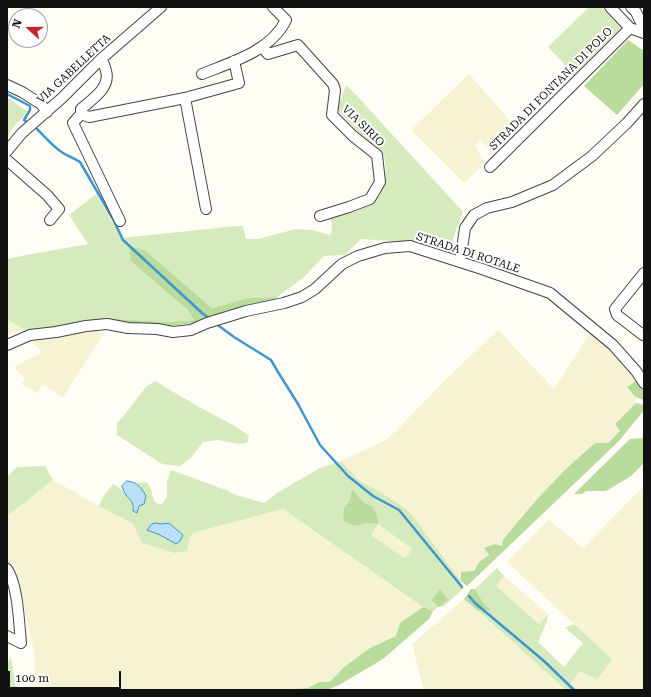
<!DOCTYPE html>
<html>
<head>
<meta charset="utf-8">
<style>
	body { margin:0 }
	#map { position:relative; width:651px; height:697px; overflow:hidden; background:#fffdf5; font-family:"Roboto Serif",serif }
	canvas { display:block }
	.frame { position:absolute; inset:0; border:8px solid #111; pointer-events:none }
	.north { position:absolute; left:8px; top:8px; width:40px; height:40px; box-sizing:border-box; background:#fff; border:1px solid #a0a0a0; border-radius:50%; rotate:291deg; font-size:11px; font-weight:700; line-height:16px; text-align:center; color:#111 }
	.north::after { content:''; display:block; margin:auto; width:14px; height:18px; background:#c4262e; clip-path:polygon(50% 0,100% 100%,50% 72%,0 100%) }
	.scale { position:absolute; left:8px; top:671px; width:113px; height:18px; box-sizing:border-box; border:2px solid #111; border-top:0; padding-left:5px; font-size:12px; line-height:14px; white-space:nowrap; color:#111; -webkit-text-stroke:3px #fff; paint-order:stroke }
</style>
</head>
<body>
<div id="map">
<canvas width="651" height="697"></canvas>
<div class="frame"></div>
<div class="north">N</div>
<div class="scale">100 m</div>
</div>
<script>
const ctx = document.querySelector('canvas').getContext('2d');
ctx.lineJoin = 'round';
function fillPath(path, color) {
  ctx.fillStyle = color;
  ctx.fill(path, 'evenodd');
}
function strokePath(path, color, width, dash) {
  ctx.strokeStyle = color;
  ctx.lineWidth = width;
  ctx.lineCap = dash ? 'butt' : 'round';
  ctx.setLineDash(dash || []);
  ctx.stroke(path);
}
function label(font, color, halo, rows, align = 'center') {
  ctx.font = font + ' "Roboto Serif",serif';
  ctx.lineWidth = 4;
  ctx.setLineDash([]);
  ctx.textBaseline = 'middle';
  ctx.strokeStyle = halo;
  ctx.fillStyle = color;
  for (const [text, x, y, turn = 0] of rows) {
    ctx.save();
    ctx.translate(x, y);
    ctx.rotate((+turn || 0) * Math.PI / 180);
    ctx.textAlign = isNaN(turn) ? turn : align;
    if (halo) ctx.strokeText(text, 0, 0);
    ctx.fillText(text, 0, 0);
    ctx.restore();
  }
}
const farmland = new Path2D(`
	M469 74 518 130 493 154 480 140 475 146 485 163 464 183 411 130Z
	M7 319 25 330 7 335Z
	M95 330 104 334 63 397 43 385 37 393 21 384 25 379 14 367 42 352 27 338Z
	M498 330 554 389 591 332 638 379 627 387 635 397 636 403 615 424 620 431 502 546 484 548 489 555 479 562 474 571 461 572V581L423 530 370 487 359 480 341 461 384 441 396 431 445 380Z
	M53 480 133 525 142 543 190 536 196 532 283 509 423 607 400 623 396 636 370 648 344 667 330 682H319L308 688 292 689V690H35V656L16 570 7 563V516L14 511Z
	M644 486V690H579L570 684 580 671 612 659 507 562 549 520 583 548Z
	M378 524 412 549 405 560 370 535Z
	M504 576 548 614 539 624 495 586Z
	M464 599 566 690H424L412 644Z`);
const green = new Path2D(`
	M589 7H601L621 28 574 74 548 47Z
	M346 85 358 97 463 212 453 239 452 253 403 242 361 239 345 255 324 256 303 278 277 297 248 298 212 308 146 251 187 309 194 320 168 322 100 318 61 327 25 330 7 319V259L26 255 88 244 69 215 96 194 122 238 236 226H243L246 239H258L296 229 312 230 330 235 332 229 331 218 360 209 374 201 384 186 386 170 384 155 362 136 337 109Z
	M7 97 28 112 15 125 7 137Z
	M155 381 199 407 235 426 249 436 247 443 239 444 218 440 203 442 190 459 180 466 162 464 117 435V423L125 414 146 387Z
	M341 461 359 480 388 497 408 510 423 530 461 581 462 587 464 588 443 607H438L433 611 423 607 283 509 196 532 190 536 187 551 175 553 142 543 133 524 99 506 103 497 113 484 121 489 131 502 142 501 135 489 138 483 147 482 151 489 154 501 161 505 167 497V481L171 470 226 490 236 495 264 503 277 493 320 468ZM352 490 363 502 372 506 367 523 355 526 344 508 350 500ZM378 524 412 549 405 559 371 535Z
	M45 466 53 480 14 511 7 516V477L17 467Z
	M497 568 504 576 496 586 539 624 548 614 547 621 538 642 564 667 583 643 565 628 574 624 612 659 597 680 580 671 570 684 579 690H566L478 611 491 610 483 602 475 589Z
	M11 657 16 690H7V664Z`);
const forest = new Path2D(`
	M628 40 641 49 644 50V84L617 115 584 86Z
	M129 246 146 251 212 308 248 298 277 297 275 311 233 312 212 316 196 323 159 327 89 323 88 320 100 318 168 322 194 320 187 309 131 261Z
	M638 379 644 392V400L635 397 627 387Z
	M636 403 644 405V410L619 441 467 586 461 581V572L474 571 479 562 489 555 484 548 495 544 502 546 503 540 516 524 540 496 566 469 595 443H608L620 431 615 424Z
	M644 438V463L631 476 606 491H586L582 494H574L584 484 630 439Z
	M352 489 363 502 372 506 377 515 378 524 367 523 355 526 343 521 344 508 350 500Z
	M440 589 448 600 438 607 432 600Z
	M471 589H475L483 602 491 610 478 611 464 599Z
	M423 607 433 611 429 619 383 659 339 685 327 690H292V689L308 688 319 682H330L344 667 370 648 396 636 400 623Z`);
const water = new Path2D(`
	M127 481C137 482 141 487 146 496L144 504 139 506 137 513 133 511C134 503 131 501 126 495 124 493 123 489 122 486Z
	M155 523 162 524 169 523 183 535 180 541 176 544 160 535 147 530 151 525Z`);
const stream = new Path2D(`
	M7 94 30 106V110L24 120 28 123
	M37 129C45 137 53 147 63 153 68 156 74 158 80 162L113 219 123 240 202 313 210 319
	M215 323 234 337 271 360 278 372 298 404 320 445 348 476 373 496 399 510 462 587
	M469 596 475 603 544 661 574 690`);
const minor = new Path2D(`
	M610 7 630 28 644 33
	M631 7 636 12 644 29
	M262 47 268 54 298 45 333 84 335 90 332 115 353 136 377 155 380 182 370 199 349 207 320 216
	M101 59C104 63 105 66 106 71 111 88 92 99 81 109V114L89 117 185 98 239 83 234 61
	M202 74C232 62 271 51 286 20L273 7
	M7 85 22 92 41 104 47 112
	M185 98 206 209
	M81 114 73 123 120 221
	M7 151 22 133 62 98 101 59 161 7
	M7 160 47 195 59 209 50 220
	M490 167 630 28
	M460 262 465 228 474 215 487 208 512 202 553 185 592 156 627 123 644 104
	M643 335 617 315 615 309 644 273
	M7 345 30 335 56 332 86 326 107 324 128 328 157 329 173 332 191 330 207 323 246 311 284 303 302 297 315 289 342 264 358 256 385 248 410 246 482 269 550 293 613 345 636 371 644 383
	M7 569C18 585 19 623 21 643
	M7 636 21 643`);
const streetNames = [
	["VIA GABELLETTA",74,69,-43],
	["STRADA DI FONTANA DI POLO",551,89,-45],
	["VIA SIRIO",363,126,44],
	["STRADA DI ROTALE",468,253,18]
];
fillPath(farmland, '#f6f3d4');
fillPath(green, '#d5ebbd');
fillPath(forest, '#b9dc9c');
fillPath(water, '#b9e0f7');
strokePath(water, '#3f96cf', 1);
strokePath(stream, '#3f96cf', 2.5);
strokePath(minor, '#444', 12);
strokePath(minor, '#fff', 10);
label('11px', '#111', '#fff', streetNames);
</script>
</body>
</html>
